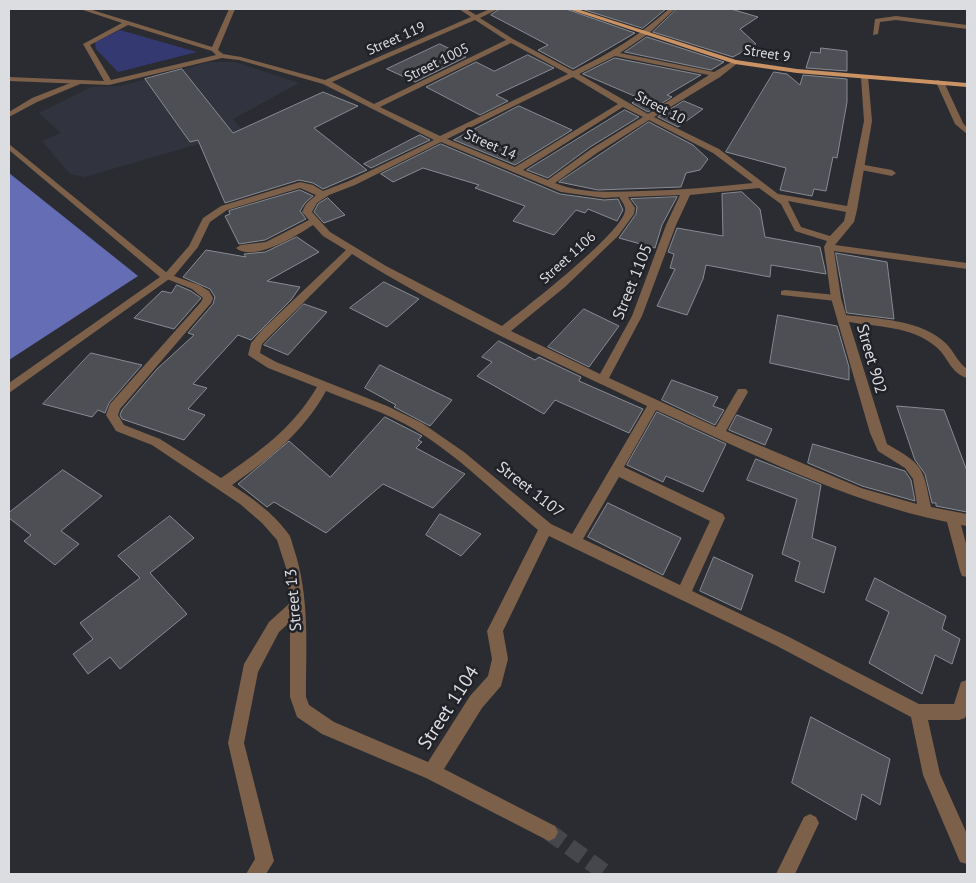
<!DOCTYPE html>
<html>
<head>
<meta charset="utf-8">
<style>
	body { margin:0 }
	#map { position:relative; width:976px; height:883px; overflow:hidden; background:#2a2c32; font-family:"PT Sans",sans-serif }
	canvas { display:block }
	.frame { position:absolute; inset:0; border:10px solid #dcdde1; pointer-events:none }
</style>
</head>
<body>
<div id="map">
<canvas width="976" height="883"></canvas>
<div class="frame"></div>
</div>
<script>
const ctx = document.querySelector('canvas').getContext('2d');
ctx.lineJoin = 'round';
function fillPath(path, color) {
  ctx.fillStyle = color;
  ctx.fill(path, 'evenodd');
}
function strokePath(path, color, width, dash) {
  ctx.strokeStyle = color;
  ctx.lineWidth = width;
  ctx.lineCap = dash ? 'butt' : 'round';
  ctx.setLineDash(dash || []);
  ctx.stroke(path);
}
function label(font, color, halo, rows, align = 'center') {
  ctx.font = font + ' "PT Sans",sans-serif';
  ctx.lineWidth = 5;
  ctx.setLineDash([]);
  ctx.textBaseline = 'middle';
  ctx.strokeStyle = halo;
  ctx.fillStyle = color;
  for (const [text, x, y, turn = 0] of rows) {
    ctx.save();
    ctx.translate(x, y);
    ctx.rotate((+turn || 0) * Math.PI / 180);
    ctx.textAlign = isNaN(turn) ? turn : align;
    if (halo) ctx.strokeText(text, 0, 0);
    ctx.fillText(text, 0, 0);
    ctx.restore();
  }
}
const built = new Path2D(`
	M210 62H235L299 83 233 119 243 131 85 177 70 174 42 141 61 133 39 113 91 87 120 86Z`);
const green = new Path2D(`
	M120 30 197 52 118 72 96 49 95 42Z`);
const water = new Path2D(`
	M9 173 138 276 9 360Z`);
const building = new Path2D(`
	M500 9H566L635 33 573 69 538 50 548 45 491 15Z
	M582 9H666L643 28Z
	M677 9H731L758 17 740 29 756 44 733 57 653 32Z
	M647 37 724 62 711 70 625 52Z
	M440 44 466 57 415 82 387 69Z
	M821 48 847 51V71L806 68 811 52 820 53Z
	M528 55 554 68 496 95 508 101 480 115 426 87 476 62 494 71Z
	M615 58 701 75 667 95 672 97 648 112 632 103 639 98 583 74Z
	M182 69 233 133 323 92 358 106 314 128 367 170 323 189 313 183 299 180 225 203 198 140 190 142 145 79Z
	M774 72 787 74 800 85 803 75 847 79V102L837 158 833 157 826 191 814 189 812 196 780 190 786 168 726 152Z
	M684 101 703 109 678 127 658 117Z
	M519 106 572 130 515 165 454 140Z
	M625 110 639 117 590 147 548 178 527 170Z
	M649 122 693 145 708 159 700 170 686 173 681 187 598 190 559 182Z
	M420 135 430 140 371 168 364 164Z
	M441 144 560 194 604 200 618 199 623 210 617 221 588 209 585 213 576 210 554 235 513 221 525 206 475 188 479 185 423 168 393 182 381 174Z
	M300 190 313 196 305 203 300 211 306 219 265 240 239 244 225 216 230 214 229 211Z
	M742 192 760 209 765 237 820 247 826 274 771 265 770 277 706 265 703 279 687 315 657 306 675 269 670 268 674 254 668 252 677 228 723 236 722 194Z
	M677 197 662 225 655 248 619 238 636 214 637 207 631 199Z
	M328 198 345 215 324 223 314 212 318 204Z
	M297 237 319 252 267 281 300 287 291 300 251 340 238 335 193 384 207 388 188 409 205 415 184 440 122 419 120 415 122 410 157 369 194 335 188 333 213 304 215 297 210 289 183 277 206 250 246 257 244 254 265 252Z
	M836 253 887 262 894 319 847 313Z
	M384 282 419 299 387 327 350 308Z
	M177 285 191 291 201 298 174 329 134 318 162 291 171 293Z
	M304 304 327 312 288 355 264 345Z
	M584 309 619 326 589 367 548 347Z
	M778 315 837 326 849 367V380L770 363Z
	M499 341 535 360 539 357 581 377 579 381 643 409 629 433 555 400 544 414 477 376 492 362 482 357Z
	M91 353 142 365 109 403 105 413 98 410 92 417 43 404Z
	M380 365 452 400 430 426 394 407 396 405 365 388Z
	M672 380 718 397 713 406 724 410 715 425 662 400Z
	M897 406 944 410 967 471V512L936 506V503H932L925 474 915 460Z
	M657 412 726 444 703 492 666 476 663 482 627 465Z
	M737 415 772 429 765 445 729 430Z
	M385 417 422 436 418 440 422 442 416 448 465 474 433 508 383 484 326 533 274 502 267 507 238 484 289 441 330 477Z
	M813 444 905 471 911 480 915 501 862 486 808 463Z
	M756 459 821 485 812 538 836 547 824 593 795 581 800 562 782 554 797 499 747 480Z
	M63 470 102 496 61 531 79 544 55 565 24 541 31 535 9 518V513Z
	M608 503 681 538 663 575 588 537Z
	M440 514 481 534 461 556 426 535Z
	M170 516 194 538 150 573 187 614 120 669 110 657 88 674 73 654 93 639 80 623 140 578 118 556Z
	M714 557 753 575 741 610 700 591Z
	M875 578 946 616 942 629 960 639 952 664 935 655 922 694 869 663 889 612 866 600Z
	M811 717 890 759 880 805 862 794 856 820 792 783Z`);
const streetTunnel = new Path2D(`
	M549 832 607 874`);
const lane = new Path2D(`
	M896 16 967 25V29L896 20 880 22 878 34 873 35 875 19Z
	M78 80 85 82 37 102 9 117V112L32 98Z
	M9 144 172 277 9 393V383L160 277 9 150Z
	M859 164 892 170 896 173 892 176 856 169V165Z
	M785 290 836 295 841 298 836 301 781 295V291Z`);
const street = new Path2D(`
	M80 9H89L212 47 229 9H235L218 50 223 54 241 57 325 80 471 17 459 9H466L476 15 490 9H498L480 18 513 39 573 71C611 53 637 37 669 9H675L648 34 620 53 714 72 733 61 739 62 720 77 654 117 719 149 778 194 847 206 864 121 861 78 868 76 872 121 857 210 854 222 835 245 967 263V269L834 251 841 298 846 315C878 319 916 319 942 340 953 348 956 361 967 369V378C950 373 948 356 935 346 911 326 877 327 849 322L887 444C923 465 923 466 931 507L967 514V526L961 525 967 547V577L962 576 960 571 947 522C844 501 751 453 656 410L624 467 723 514 725 518 692 591 787 636 919 704H954L961 682 967 680V712L965 718 959 720H928L940 774 967 834V864L960 862 923 775 911 717 777 646 549 536 503 631 508 659 501 686 482 708 444 769 555 826 558 832 555 838 549 841 543 838 426 778 322 734 297 717 290 697V622L279 632 258 672 244 743 274 861 266 874H246L255 859 228 743 244 664 269 622 290 603 286 568 277 540 262 523 240 504 152 445 116 431 106 415 110 404 201 302 203 298 192 289 162 277 189 246 203 218 221 206 300 182 313 185 323 191 349 181 434 140 323 84 239 60 222 58 109 85 9 81V77L104 81 83 44 122 23ZM475 20 506 40 374 104 332 82ZM128 25 212 51 216 55 111 80 90 45ZM511 43 568 74 440 136 380 107ZM615 56 709 75 648 114 579 74ZM573 77 618 104 515 167 447 139ZM623 107 643 117 591 149 548 180 523 170ZM649 120 713 153 753 183C716 187 679 190 642 191 613 192 582 194 555 183L597 153ZM441 142 561 192 604 198 619 197C622 202 626 206 625 211 621 234 524 309 502 326L386 266 330 232 312 212 317 203 329 195 355 185ZM300 188 316 195 306 204 302 212 309 220 266 242 241 245 236 248C253 263 298 235 313 225L323 236 346 250 262 330 251 343 248 355 268 368 317 387C293 428 259 452 221 478L160 439 124 425 118 415 120 409 211 303 213 298 209 291 199 285 174 276 198 247 210 222 227 210ZM759 188 781 204 795 231 827 241 824 247 831 298 870 433 878 451 905 468 913 479 917 504 861 488 726 431 748 392 746 389H738L716 427 609 378 642 316 676 225 690 195ZM680 195 666 225 632 316 600 374 511 331 565 287 618 236 634 214 635 208 628 197ZM788 201 846 212 844 221 830 236 801 227ZM352 254C446 313 547 358 647 406L572 534 551 524 464 452 422 423 387 406 276 362 260 353 262 344ZM326 391C355 403 387 413 414 429 459 456 498 496 538 530L487 631 492 659 488 676 470 696 428 762 334 722 309 705 306 697C306 648 310 597 294 549 292 543 291 536 287 532 272 512 252 498 232 485 270 458 303 433 326 391ZM619 477 710 521 680 585 583 539Z
	M937 80 944 82 963 123 967 128V134L955 124 936 82Z
	M810 814 816 817 819 823 795 874H776L804 817Z`);
const primary = new Path2D(`
	M568 9H577L736 60 797 69 967 83V87L797 73 735 64Z`);
const farStreetnames = [
	["Street 119",396,39,-24],
	["Street 9",767,54,9],
	["Street 1005",437,63,-26],
	["Street 10",660,108,28],
	["Street 14",490,145,24],
	["Street 1106",568,258,-42]
];
const streetNames = [
	["Street 1105",633,282,-68],
	["Street 902",871,359,74],
	["Street 1107",530,490,38],
	["Street 13",294,600,-95]
];
const nearStreetnames = [
	["Street 1104",449,708,-57]
];
fillPath(built, '#31333f');
fillPath(green, '#343971');
fillPath(water, '#656eb5');
fillPath(building, '#4d4f55');
strokePath(building, '#898b92', 1);
strokePath(streetTunnel, '#45474c', 17, [17, 8]);
fillPath(lane, '#7c604a');
fillPath(street, '#7c604a');
fillPath(primary, '#cb9263');
label('14px', '#dcdde1', '#212228', farStreetnames);
label('16px', '#dcdde1', '#212228', streetNames);
label('19px', '#dcdde1', '#212228', nearStreetnames);
</script>
</body>
</html>
